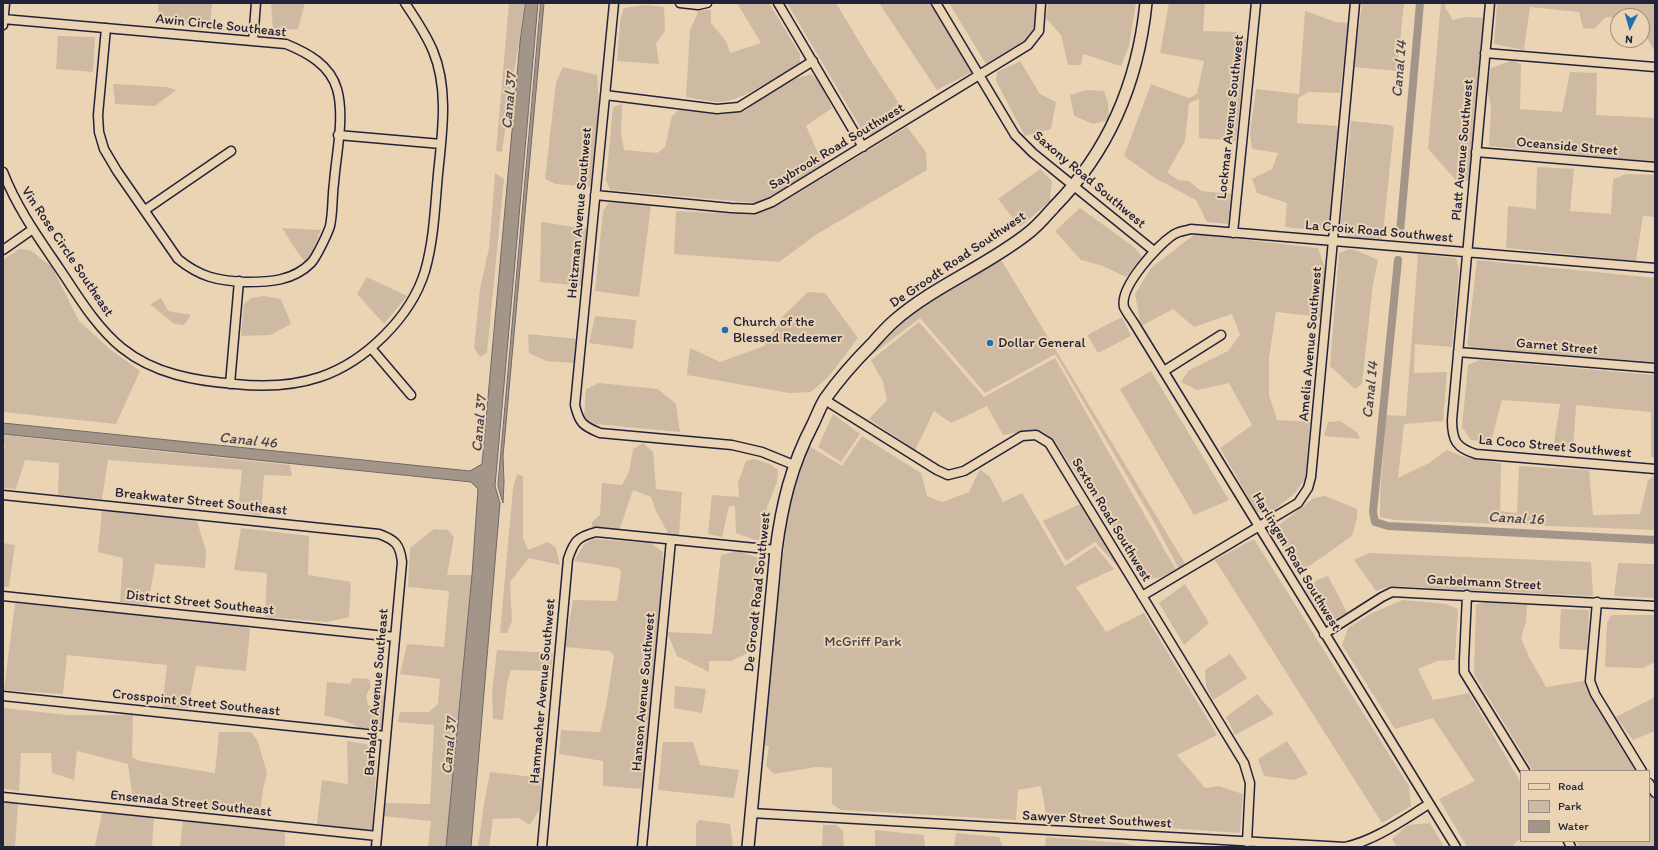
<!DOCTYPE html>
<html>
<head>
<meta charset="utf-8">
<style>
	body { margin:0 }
	#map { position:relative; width:1658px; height:850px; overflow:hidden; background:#ebd4b4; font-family:Itim,sans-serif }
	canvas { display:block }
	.frame { position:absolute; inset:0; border:4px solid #22223b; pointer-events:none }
	.legend { position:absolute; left:1520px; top:770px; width:130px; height:72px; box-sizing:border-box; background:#ebd4b4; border:1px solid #9b8d84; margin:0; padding:5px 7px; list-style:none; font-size:12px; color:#22223b }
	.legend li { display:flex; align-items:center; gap:8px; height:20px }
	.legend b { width:20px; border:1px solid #9b8d84 }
	.north { position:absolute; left:1610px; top:8px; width:40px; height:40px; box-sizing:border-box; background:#ebd4b4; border:1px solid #9b8d84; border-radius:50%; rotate:185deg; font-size:11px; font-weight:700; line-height:16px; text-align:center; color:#22223b }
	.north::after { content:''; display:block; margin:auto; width:14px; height:18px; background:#1f6fb2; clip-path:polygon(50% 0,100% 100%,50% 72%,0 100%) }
</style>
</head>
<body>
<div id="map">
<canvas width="1658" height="850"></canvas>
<div class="frame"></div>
<ul class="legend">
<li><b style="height:5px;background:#ebd4b4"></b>Road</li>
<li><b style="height:11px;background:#cebaa3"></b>Park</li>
<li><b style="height:11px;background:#a49589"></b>Water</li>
</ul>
<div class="north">N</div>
</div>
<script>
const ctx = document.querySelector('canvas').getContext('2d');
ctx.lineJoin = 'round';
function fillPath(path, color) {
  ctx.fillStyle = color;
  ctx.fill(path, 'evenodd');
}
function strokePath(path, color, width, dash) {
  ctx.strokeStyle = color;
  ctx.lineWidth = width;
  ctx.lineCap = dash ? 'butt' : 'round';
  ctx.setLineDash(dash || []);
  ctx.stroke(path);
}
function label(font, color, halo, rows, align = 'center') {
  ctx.font = font + ' Itim,sans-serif';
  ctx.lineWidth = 4;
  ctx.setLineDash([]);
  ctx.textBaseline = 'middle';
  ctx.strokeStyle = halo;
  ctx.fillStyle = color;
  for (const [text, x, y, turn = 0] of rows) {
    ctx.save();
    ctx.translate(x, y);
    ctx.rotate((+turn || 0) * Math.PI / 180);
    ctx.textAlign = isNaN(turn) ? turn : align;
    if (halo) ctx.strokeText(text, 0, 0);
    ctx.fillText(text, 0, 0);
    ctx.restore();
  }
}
const green = new Path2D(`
	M158 3H212L210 26 159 23Z
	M271 3H305L298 29 273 31Z
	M509 3H526L509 101 502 152 496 151Z
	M737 3H769L800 54V64C779 76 751 95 727 101 715 104 699 99 686 97L690 30 699 10H711V23L726 41 730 53 761 43Z
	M787 3H836L869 58 905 112 874 134 865 135Z
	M879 3H930L972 72 937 90Z
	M949 3H1036L1034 28 1025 40 986 64Z
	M1048 3H1136L1129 46 1121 66 1083 54 1081 65H1068L1061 35 1046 18Z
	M1169 3H1205L1203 31 1237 32 1246 39 1236 141 1199 138V99L1189 103 1185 141 1167 173 1179 180 1189 181 1201 191 1231 194 1228 224 1207 222 1196 200 1155 178 1124 156 1151 84 1189 98 1197 94 1204 61 1160 53Z
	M1362 3H1404L1397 71 1354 67Z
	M1441 3H1446L1445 7 1453 20 1466 17 1483 18 1470 181 1456 180 1428 149Z
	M1497 3H1655V52L1648 40 1642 35V16H1618V18L1606 17 1594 29 1583 28 1579 12 1530 7 1524 50 1494 44Z
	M646 5 664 7 665 31 656 43 659 64 617 61 620 21 624 8Z
	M1305 11 1336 22 1348 23 1340 93 1309 92 1298 98 1297 123 1337 126 1338 132 1330 225 1326 231 1285 227 1287 203 1257 193 1252 179 1272 169 1278 153 1252 149 1250 133 1256 89 1299 94Z
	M58 36 95 37 93 72 56 69Z
	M1513 60 1521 65 1520 109 1562 112 1570 72 1597 73 1596 115 1655 118V162L1489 146 1491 107 1487 88 1491 68Z
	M1020 61 1040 94 1056 102 1051 129 1025 136 996 81 997 72Z
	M563 67 597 75 599 110 592 187 555 184 545 179 556 82Z
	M811 74 820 83 832 108 806 126 819 155 825 164 787 188 756 203 610 190 606 180 613 107 622 104 621 133 624 150 657 153 665 147 672 116 679 110 719 115 745 111 767 93 797 78Z
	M113 84 167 87 176 90 155 106 115 104Z
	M1086 90 1104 91 1108 103 1109 120 1093 124 1074 116 1070 95Z
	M1351 121 1390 125 1394 128 1383 233 1381 240 1350 238 1340 231Z
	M907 127 926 152 927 170 817 234 779 262 674 254 676 211 755 215 778 205Z
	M1537 167 1574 169 1570 211 1611 214 1613 179 1626 174 1655 175V217L1643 216 1636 261 1506 248 1508 206 1536 209Z
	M1040 169 1052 181 1050 201 1020 227 998 199Z
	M495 173 504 179 487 353 480 357 474 348 480 289 489 248Z
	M609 202 651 206 639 297 595 291 603 211Z
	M1080 208 1134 247 1142 257 1126 277 1103 266 1081 260 1055 231Z
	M541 222 588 229 582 286 540 282Z
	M282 228 321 230 307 264 298 253Z
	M1195 234 1318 248 1326 271 1320 317 1276 312 1269 358V395L1277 420 1310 422 1305 479 1295 493 1273 511 1257 512 1220 448 1252 425 1229 383 1197 390 1181 382 1188 371 1228 351 1240 335 1232 314 1194 327 1173 309 1141 326 1135 294 1151 268Z
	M19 249 30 250 52 267 79 321 111 350 140 371 116 424 3 412V260Z
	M1349 249 1355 250 1378 260 1373 284 1362 384 1355 389 1330 366 1339 253Z
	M1418 254 1456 258 1459 270 1452 347 1415 344 1414 373 1447 372 1443 421 1404 424 1398 478 1429 463 1447 450 1464 457 1501 463 1500 511 1517 513 1519 466 1589 470 1593 515 1640 514 1648 480 1655 475V530L1395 520 1380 517V497L1386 415 1406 416Z
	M1000 258 1186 565 1179 569 1154 522 1056 355H1054L985 393 920 318 869 357 867 355 896 325 948 288Z
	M1477 260 1655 278V362L1473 348 1467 345Z
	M367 277 407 296 384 324 357 294Z
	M808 292 825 293 858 338 829 376 811 392 789 393 687 375 690 348 720 362 764 346 784 315Z
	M264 296 281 299 291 324 270 335 241 336 244 304 251 298Z
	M161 298 168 311 191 315 184 325 174 324 150 304Z
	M595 316 636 320 633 349 589 343Z
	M1122 317 1131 336 1098 353 1087 335Z
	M919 322 984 397 1055 358 1176 570 1161 577 1144 580 1128 550 1057 445 1044 433 1025 431 1003 435 987 406 951 423 934 411 915 450 869 419 887 400 883 382 871 360Z
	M528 334 578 339 574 363 546 361 529 353Z
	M1480 360 1655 375V458L1651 457V412L1576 405 1573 451 1553 450 1560 404 1502 400 1491 442 1471 440 1462 427 1468 365Z
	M1151 371 1229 500 1194 515 1120 389Z
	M599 383 658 389 676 404 680 432 595 424 584 417 586 389Z
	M833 414 860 434 841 462 818 447Z
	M1340 421 1357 432 1360 439 1324 436 1328 422Z
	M3 435 290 465 292 476 264 475 261 516 238 511 242 470 108 460 102 499 58 495 59 463 25 460 16 489 3 488V454L5 446 3 445Z
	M862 436 921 473 927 496 942 502 969 492 980 469 990 477 1003 502 1022 493 1065 566 1095 546 1114 569 1076 587 1106 632 1144 613 1217 735 1177 755 1205 788 1219 786 1243 794 1240 833 1047 820 1041 786 1018 790 1016 820 841 810 832 804V768L816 767 774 774 766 766 769 746 762 745 788 511 794 477 809 446 842 466Z
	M643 443 653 452 656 489 682 492 679 536 669 535 656 511 651 497 633 490 619 531 592 530V522L600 515 602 483 622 485 629 472 633 449Z
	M754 459 770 464 778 470 777 482 767 507 762 540H755L736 533 735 506H729L722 537 708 534 712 495 739 497 738 483 746 461Z
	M517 474 523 476V537L528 550 548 542 556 548 560 565 529 558 510 582 512 621 507 633H500L513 488Z
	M1063 474 1124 573 1095 542 1066 561 1043 521 1080 504Z
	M1325 496 1357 509V518L1352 536 1298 574 1278 538 1279 525 1314 498Z
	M102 510 197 521 206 551 205 568 155 564 148 605 120 602 123 558 98 552Z
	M241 528 309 536 308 575 351 582 349 617 327 622 265 617 267 573 234 570Z
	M434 529 448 530 454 537 447 575H472L446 847H428L431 821 383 816 385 803 430 804 434 725 398 722 400 712H429L438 704 440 679 400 674 407 644 444 647 449 591 408 587 410 548Z
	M594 539 651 543 663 552 662 577 643 789 603 786V761L559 754 561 730 600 732 606 706 614 656 610 651 565 647 573 600 617 601 621 572 618 568 574 561 584 544Z
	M1254 539 1409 786 1411 806 1382 823 1215 560Z
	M3 543 15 545 9 587H3Z
	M738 551 761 559 752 636 748 653 731 661H709V672L677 656 667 632 712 634 721 555Z
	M1369 553 1591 562 1593 596 1391 586 1376 591 1354 560Z
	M1618 563 1655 564V598L1614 596Z
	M1328 576 1348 614 1332 622 1326 621 1306 591 1317 580Z
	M1185 584 1209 623 1184 645 1159 603Z
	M1403 600 1446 604 1458 609 1455 660 1437 661 1418 669 1433 700 1469 693 1521 783V838L1513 845 1514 847H1467L1439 799 1475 781 1433 718 1395 729 1342 645 1348 628 1370 614Z
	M1485 602 1527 605 1526 622 1521 638 1529 657 1546 687 1584 681 1590 695 1636 771H1533L1474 674 1476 605Z
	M15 603 239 625 250 629 246 671 196 666 188 708 162 707 167 665 67 655 63 694 4 690Z
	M1561 609 1589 610 1587 650 1559 649Z
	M1611 615H1655V662L1643 668 1605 667 1607 623Z
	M497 650 553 653 551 671 511 670 507 683 503 720 493 719 492 692Z
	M1230 654 1247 678 1213 700 1206 686 1205 670Z
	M353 678 369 679 371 686 366 696 368 705 376 710 378 696 386 695 383 724 381 728H360L343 720 324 715 327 682 350 684Z
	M675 686 706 689 702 713 674 708Z
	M1257 694 1274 714 1235 735 1226 717Z
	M1655 697V731L1633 740 1616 717Z
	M3 708 68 715H133L132 757 140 761 215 773 219 732H251L258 742 267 773 263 789 260 816 133 802 128 764 77 751 74 780 52 773 51 753H21L19 791 3 789Z
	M347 741 366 744 377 756 372 830 317 824 322 780 348 784Z
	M1287 741 1308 774 1294 780 1264 776 1258 759Z
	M663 742H693L700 765 739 770 734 798 658 790Z
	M490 772 542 778 540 808 530 825 518 818 493 819 489 847H478L484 804Z
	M1649 792 1655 802V847H1580L1576 841H1649Z
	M3 803H18L15 847H3Z
	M102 813 154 817 152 847H93L95 846Z
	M699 820 730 824 733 847H696V824Z
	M183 821 285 832V847H180Z
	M1430 823 1444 847H1397L1392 839 1408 825Z
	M823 825H836L843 831 844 847H822Z
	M875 830 924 835 925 847H875Z
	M956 833 999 837 1003 847H954Z
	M1046 837 1124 843 1136 846V847H1045Z`);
const water = new Path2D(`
	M526 3H538L495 486 500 503 471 847H446L472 575 478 489 471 482 3 434V423L470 471 482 464 520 42Z
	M541 3H544L503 456 504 482 503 503 498 486Z`);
const canal = new Path2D(`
	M1400 232 1420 3
	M1398 260 1373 512 1375 522 1388 526 1655 540`);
const street = new Path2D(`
	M614 3 575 405C579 423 583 426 600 433L732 445 762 452 794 465
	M680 3 698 5 707 3
	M778 3 863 147
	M936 3 1015 135 1033 153 1154 251
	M1490 3 1452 420C1452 440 1456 448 1476 454L1655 469
	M3 19 286 44C308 53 330 65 337 89 345 117 336 155 334 183 332 197 333 212 330 226 328 233 316 258 311 263 293 281 270 282 246 282 218 281 200 277 178 259L117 171 104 149 99 132 98 115 106 28
	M3 25 5 3
	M253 41 256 3
	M1485 53 1655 67
	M605 95 717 109 739 107 813 61
	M338 135 441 144
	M1476 152 1655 167
	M3 172C17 208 38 237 59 268 78 296 96 327 122 348 154 374 196 381 235 384 263 387 293 386 320 377 365 362 411 317 425 271 434 240 435 206 438 174 442 134 449 89 433 51 426 34 415 18 405 3
	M595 195 731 208 754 209 772 202 1028 45 1039 31 1041 3
	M145 210 231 151
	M1233 233 1256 3
	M3 250 33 229
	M371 348 411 395
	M1458 352 1655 368
	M1164 371 1221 335
	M230 384 239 281
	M825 400 937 470 948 475 964 471 1022 436 1036 435 1049 443 1244 763 1250 783 1247 842
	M3 495 379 534C396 540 400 545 402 562L376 847
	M1467 595 1464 660V672L1525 771
	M3 596 395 637
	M1142 596 1298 503 1308 488 1311 477 1355 3
	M1597 602 1590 681 1595 694 1642 771
	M1324 634 1382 597 1392 592 1655 606
	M3 696 386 736
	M1649 783 1655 793
	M3 797 377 836
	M751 813 1345 847C1376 840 1403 820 1429 804
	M1568 841 1571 847
	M542 847 568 559C574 541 577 537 596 532L776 550
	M642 847 671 540
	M1456 847 1134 323C1131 318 1126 312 1124 307 1119 287 1158 245 1173 235 1178 231 1185 231 1191 229L1655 268`);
const secondary = new Path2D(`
	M748 847 776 550C782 504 791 466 813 424 817 416 820 407 825 399 839 379 855 361 872 344 879 336 886 328 894 321 934 286 985 267 1027 234 1037 227 1046 216 1054 207 1110 150 1138 82 1146 3`);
const markers = [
	[725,330,4,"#1f6fb2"],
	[990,343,4,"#1f6fb2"]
];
const streetNames = [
	["Awin Circle Southeast",221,26,6],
	["Lockmar Avenue Southwest",1231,117,-84],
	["Saybrook Road Southwest",837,147,-31],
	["Oceanside Street",1567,147,5],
	["Platt Avenue Southwest",1463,150,-85],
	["Saxony Road Southwest",1089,180,40],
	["Heitzman Avenue Southwest",580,213,-85],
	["La Croix Road Southwest",1379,232,5],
	["Vin Rose Circle Southeast",67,252,56],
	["De Groodt Road Southwest",958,260,-34],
	["Amelia Avenue Southwest",1311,344,-85],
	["Garnet Street",1557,347,5],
	["La Coco Street Southwest",1555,447,5],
	["Breakwater Street Southeast",201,502,6],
	["Sexton Road Southwest",1111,520,59],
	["Harlingen Road Southwest",1296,562,59],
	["Garbelmann Street",1484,583,3],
	["De Groodt Road Southwest",758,592,-84],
	["District Street Southeast",200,603,6],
	["Hammacher Avenue Southwest",543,691,-85],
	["Barbados Avenue Southeast",377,692,-85],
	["Hanson Avenue Southwest",644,692,-85],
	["Crosspoint Street Southeast",196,703,6],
	["Ensenada Street Southeast",191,804,6],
	["Sawyer Street Southwest",1097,820,3]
];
const poiNames = [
	["Church of the",733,322],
	["Blessed Redeemer",733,338],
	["Dollar General",998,343]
];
const parkNames = [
	["McGriff Park",863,642]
];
const waterNames = [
	["Canal 14",1400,69,-85],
	["Canal 37",510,101,-85],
	["Canal 14",1371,390,-84],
	["Canal 37",480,424,-85],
	["Canal 46",248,441,6],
	["Canal 16",1516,519,3],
	["Canal 37",450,746,-85]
];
fillPath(green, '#cebaa3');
fillPath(water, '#a49589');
strokePath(water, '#70676a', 1);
strokePath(canal, '#a49589', 8);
strokePath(street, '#22223b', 11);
strokePath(secondary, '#22223b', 14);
strokePath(street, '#ebd4b4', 8);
strokePath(secondary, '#ebd4b4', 11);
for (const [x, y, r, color] of markers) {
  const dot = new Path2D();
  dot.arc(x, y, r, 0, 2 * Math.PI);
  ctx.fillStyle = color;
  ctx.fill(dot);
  strokePath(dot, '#ebd4b4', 1.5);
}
label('14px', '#22223b', '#ebd4b4', streetNames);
label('14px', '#22223b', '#ebd4b4', poiNames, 'left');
label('14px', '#444050', '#ebd4b4', parkNames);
label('italic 15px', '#494452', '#ebd4b4', waterNames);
</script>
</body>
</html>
